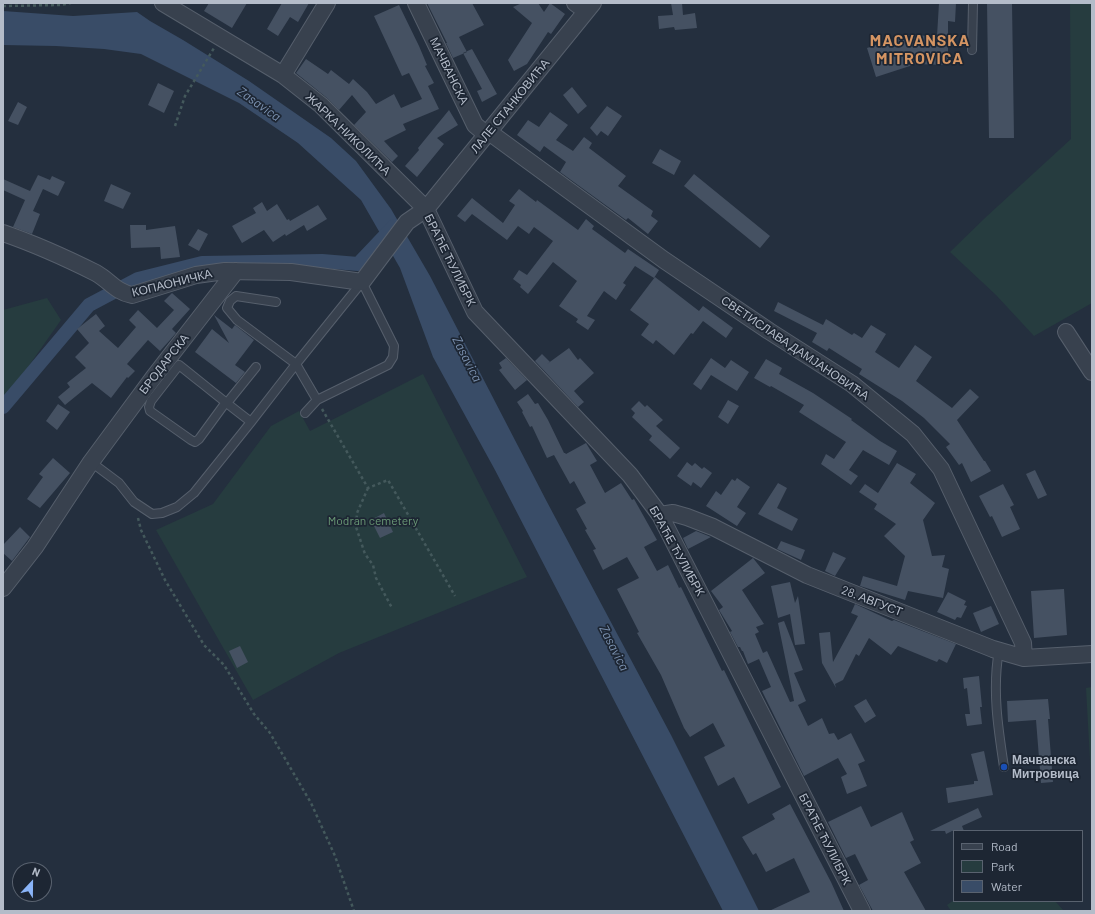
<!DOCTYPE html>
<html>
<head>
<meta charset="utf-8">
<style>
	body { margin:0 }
	#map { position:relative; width:1095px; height:914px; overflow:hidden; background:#242f3e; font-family:Barlow,sans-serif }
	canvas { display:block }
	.frame { position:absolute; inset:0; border:4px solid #b4bcc9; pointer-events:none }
	.legend { position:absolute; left:953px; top:830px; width:130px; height:72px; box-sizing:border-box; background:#1d2633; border:1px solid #59626f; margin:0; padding:5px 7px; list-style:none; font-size:12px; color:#b4bcc9 }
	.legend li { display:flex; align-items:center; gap:8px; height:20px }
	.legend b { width:20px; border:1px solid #59626f }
	.north { position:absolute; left:12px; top:862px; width:40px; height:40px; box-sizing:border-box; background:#1d2633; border:1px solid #59626f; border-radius:50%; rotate:22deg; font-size:11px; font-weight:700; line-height:16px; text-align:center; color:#b4bcc9 }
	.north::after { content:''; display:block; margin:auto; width:14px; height:18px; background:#8ab4f8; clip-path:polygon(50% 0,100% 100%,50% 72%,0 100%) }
</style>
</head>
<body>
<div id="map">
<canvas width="1095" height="914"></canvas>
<div class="frame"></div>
<ul class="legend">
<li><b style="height:5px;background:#38414e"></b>Road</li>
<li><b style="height:11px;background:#263c3f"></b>Park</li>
<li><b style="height:11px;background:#394c67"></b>Water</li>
</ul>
<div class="north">N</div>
</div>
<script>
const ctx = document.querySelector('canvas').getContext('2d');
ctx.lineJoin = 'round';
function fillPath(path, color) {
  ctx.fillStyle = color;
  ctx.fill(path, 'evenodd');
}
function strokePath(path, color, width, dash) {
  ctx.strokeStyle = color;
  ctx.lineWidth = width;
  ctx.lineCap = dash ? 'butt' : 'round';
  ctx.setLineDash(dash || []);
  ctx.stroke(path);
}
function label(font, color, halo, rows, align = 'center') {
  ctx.font = font + ' Barlow,sans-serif';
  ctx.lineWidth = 3.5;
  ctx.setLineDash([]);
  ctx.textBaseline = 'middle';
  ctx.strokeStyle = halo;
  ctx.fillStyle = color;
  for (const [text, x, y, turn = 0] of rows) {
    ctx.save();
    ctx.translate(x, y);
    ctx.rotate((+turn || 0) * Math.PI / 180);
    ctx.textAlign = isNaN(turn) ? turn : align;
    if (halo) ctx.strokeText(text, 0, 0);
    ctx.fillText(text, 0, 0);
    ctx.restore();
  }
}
const green = new Path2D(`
	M1070 3H1092V303L1034 336 996 295 950 252 986 217 1071 139Z
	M47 298 61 320 11 391 3 400V310Z
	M423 374 527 577 339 653 253 700 156 530 213 504 271 426 299 411 310 431Z
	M1092 687V796L1086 688Z
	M954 900V901H1055L1064 911H951L947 905Z`);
const water = new Path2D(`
	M3 11 73 16 137 12 150 21 183 40 249 81 331 138 356 161 391 209 430 276 547 502 671 735 759 911H723L495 470 433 357 400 268 361 200 298 143 239 103 141 54 104 49 56 46 3 45Z`);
const canal = new Path2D(`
	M3 407 89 305 138 279 202 263 322 261 358 264 394 226`);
const building = new Path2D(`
	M209 3H247L232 28 204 11Z
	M282 3H309L298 22 290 17 278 36 267 29Z
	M427 3H472L484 25 459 37 467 52 453 58 446 43H447Z
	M522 3H538L544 12 550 3 565 14 551 34 548 32 527 64 514 71 508 60 532 23 513 7Z
	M671 3H682L683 15 695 13 697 28 675 30 674 27 659 29 658 16 673 15Z
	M939 3H956L955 22 948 21V65L916 64 876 77 867 48 907 35 937 36Z
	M987 3H1012L1014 138H989Z
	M399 5 419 46 427 65 425 66 434 83 428 86 439 109 403 124 406 130 384 141 398 156 392 162 354 125 366 112 352 95 339 110 327 98 296 73 306 59 328 74 331 70 349 84 353 79 367 92 376 104 394 94 401 108 422 99 409 73 402 76 374 16Z
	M472 49 497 94 482 102 477 91 482 89 463 53Z
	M158 83 174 91 164 113 148 105Z
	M572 87 587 106 578 114 563 95Z
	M18 102 27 107 18 125 8 121Z
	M607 106 622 116 608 136 601 131 597 136 590 128Z
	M449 110 458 125 437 138 444 144 417 177 405 166 419 150 418 148Z
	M550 112 568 125 556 140 573 151 584 137 592 143 589 148 626 176 618 186 653 211 651 216 658 221 648 234 628 218 626 220 560 172 566 162 544 146 540 152 517 135 528 120 539 127Z
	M660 149 681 161 674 175 652 163Z
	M694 174 770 236 760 248 684 186Z
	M38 175 50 180 52 176 65 182 58 196 43 189 33 211 40 214 32 234 13 227 25 200 3 190V179L30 191Z
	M111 184 131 193 123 209 104 201Z
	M519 189 536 202 537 200 578 230 586 219 594 226 592 229 625 253 628 249 659 270 654 278 635 266 623 283 626 285 616 300 604 291 587 316 595 320 588 330 576 322 578 319 559 306 577 281 553 262 528 294 520 287 521 285 513 279 519 270 527 275 553 241 534 227 529 234 518 226 507 240 472 214 465 222 457 216 472 198 503 223 515 205 509 201Z
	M262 202 267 211 277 204 287 220 289 219 290 221 318 205 327 219 307 231 304 225 286 236 285 234 273 242 264 230 242 243 232 226 256 213 253 208Z
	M130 225H146V230L175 226 180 257 161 259 160 247 131 248Z
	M198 229 208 234 199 251 188 245Z
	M655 277 699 311 703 306 733 328 726 338 703 321 693 334 691 333 674 355 656 340 653 344 641 335 649 324 630 310Z
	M172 293 190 309 172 329 176 333 170 340 160 351 148 340 127 364 135 371 128 378 127 377 111 398 92 383 65 405 58 397 70 387 67 383 86 368 75 357 89 343 77 329 96 314 105 326 99 331 118 348 136 327 129 320 138 310 157 328 174 310 164 301Z
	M778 302 823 325 826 319 852 335 854 333 862 338 871 325 886 334 875 352 899 368 915 345 932 357 916 381 952 408 970 389 979 397 957 420 984 461H985L991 471 971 482 962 463 959 465 946 447 950 444 924 418 902 401 859 374 862 369 829 348 827 351 812 342 817 333 774 311Z
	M214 315 232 329 235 325 254 340 235 365 245 372 236 383 195 352 212 329 229 343Z
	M569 348 578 360 580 358 594 373 574 391 584 402 578 407 535 361 542 354 550 362 547 364Z
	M506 358 527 380 515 390 499 370 502 368 499 363Z
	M711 358 725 368 731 360 749 372 737 391 711 375 701 390 693 384Z
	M766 359 782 368 779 374 813 393 852 419 851 420 880 441 897 451 889 465 863 450 849 470 858 476 851 485 821 464 826 454 834 459 846 442 799 412 804 405 771 386 770 387 754 378Z
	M528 394 535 404 538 403 548 420 564 453H565L566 454 586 443 597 461 590 465 605 493 621 483 632 500 634 499 657 540 644 547 657 571 668 565 679 588 681 587 722 671 724 670 781 787 748 804 734 777 718 786 704 757 725 746 713 723 690 737 684 728 661 675 637 633 639 632 617 589 639 578 627 557 603 570 593 550 596 549 585 530 587 529 576 509 586 503 574 481 570 484 554 455 547 458 532 426 530 427 522 412 523 411 517 402Z
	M728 400 739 406 728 424 718 417Z
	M639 401 645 407 647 405 663 420 656 426 680 448 670 459 649 440 652 436 632 417 635 413 631 409Z
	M58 404 70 412 57 430 46 421Z
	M53 458 70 473 40 508 27 499 43 477 39 474Z
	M687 462 692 466 695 463 702 469 704 467 712 473 701 488 693 482 691 486 677 476Z
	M897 463 916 474 910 483 935 503 923 520 932 556 945 555 942 567 949 569 943 598 908 591 905 600 860 586 863 576 897 586 905 556 884 536 896 524 874 509 877 504 859 492 865 484 878 493Z
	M1035 470 1047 495 1038 499 1026 474Z
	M737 478 750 487 737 507 746 513 737 526 706 506 716 491 721 495 732 479 735 481Z
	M778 483 787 488 777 508 798 519 792 531 758 514Z
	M1003 484 1014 505 1010 507 1020 529 1002 537 992 516 990 517 979 496Z
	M384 513 393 532 380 538 371 520Z
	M20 527 30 537 12 561 3 553V545Z
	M696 531 711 537 688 549 683 538Z
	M781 541 805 550 801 560 777 549Z
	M833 552 846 558 835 576 825 571Z
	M753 558 765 573 742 590 764 624 756 627 759 632 755 634 763 653 767 651 790 702 794 701 778 623 784 621 803 670 794 673 806 701 798 705 808 726 822 718 829 734 834 733 838 740 851 733 865 761 858 764 867 786 847 794 841 777 847 774 838 758 804 776 762 691 771 687 759 659 748 664 743 651H742L740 647H738L730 632 732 631 719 610 723 607 711 591Z
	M790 582 795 603 798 596 805 644 795 645 790 614 778 618 771 586Z
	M1064 589 1067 635 1034 638 1031 591Z
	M948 592 966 601 964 605 967 606 961 618 957 617 955 620 937 612Z
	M855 604 892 621 894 620 956 644 947 663 939 659 937 662 898 646 891 655 869 638 859 656 856 654 843 680 835 684 836 688 822 663 819 633 830 632 833 662 858 616 851 613Z
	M991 606 999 624 981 632 973 613Z
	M240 646 248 662 237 668 229 651Z
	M979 676 982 707H980L982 724 967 726 965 714H970L967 688 964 689 963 678Z
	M866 699 876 716 865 723 854 706Z
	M1048 699 1050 719H1048L1053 782 1041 783 1036 720 1008 722 1007 701Z
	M984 751 993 795 948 803 946 788 974 784V781H978L971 754Z
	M790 804 831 882 844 911H769L810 892 794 858 766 872 756 853 753 855 742 837 775 819 772 814Z
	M861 806 871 827 902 812 914 840 910 842 921 863 904 872 926 911H873L859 885 868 880 855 854 846 858 828 822Z
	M978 808 982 817 962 826 964 831H952L946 834 945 831H930Z`);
const path = new Path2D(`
	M3 6 60 5 71 3
	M175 126 185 96 214 48
	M322 409 368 488 388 480 455 596
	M368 488 357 513 356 527 365 554 373 565 376 578 392 608
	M138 518 141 530 165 580 204 645 224 665 254 714 270 733 311 803 335 856 354 911`);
const service = new Path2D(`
	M972 50 973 3
	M276 302 236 296 230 301 227 308 237 320 296 364 362 282 394 346 393 357 388 365 317 400 305 413
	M226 402 199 439 195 442 191 440 150 411 149 407 151 401 179 365C203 384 227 404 251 422
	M227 403 256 367
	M91 462 119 483 134 502 152 514 162 513 177 507 194 493 251 422 296 364 317 400
	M999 650C992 689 998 728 1004 767`);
const minor = new Path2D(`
	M163 3 283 75 321 105 426 209 475 312 630 475 660 515 862 911
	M416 3 475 125 487 135
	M575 3 586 11
	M283 75 327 3
	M489 132 664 260 769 331 852 384 913 434 941 469 1023 643 1024 658
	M3 233C35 244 66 258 96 273 110 281 116 292 132 295L196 275 225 271 291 272 362 282 407 222 426 209 593 3
	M1066 332 1092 372
	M660 515 673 513 687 517 713 527 807 575 993 649 1024 658 1092 654
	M3 588 35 547 91 462 153 378 236 271`);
const markers = [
	[1004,767,4,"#1a4fb4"]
];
const streetNames = [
	["МАЧВАНСКА",449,71,64],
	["ЛАЛЕ СТАНКОВИЋА",510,106,-51],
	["ЖАРКА НИКОЛИЋА",348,134,44],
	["БРАЋЕ ЋУЛИБРК",450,260,64],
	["КОПАОНИЧКА",172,283,-14],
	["СВЕТИСЛАВА ДАМЈАНОВИЋА",795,348,34],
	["БРОДАРСКА",164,364,-52],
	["БРАЋЕ ЋУЛИБРК",677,551,61],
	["28. АВГУСТ",872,601,21],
	["БРАЋЕ ЋУЛИБРК",825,839,63]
];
const parkNames = [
	["Modran cemetery",373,521]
];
const poiNames = [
	["Мачванска",1012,760],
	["Митровица",1012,774]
];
const waterNames = [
	["Zasavica",259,104,35],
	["Zasavica",467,359,63],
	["Zasavica",614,648,63]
];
const districtNames = [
	["MACVANSKA",920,41],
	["MITROVICA",920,59]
];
fillPath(green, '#263c3f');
fillPath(water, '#394c67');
strokePath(canal, '#394c67', 14);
fillPath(building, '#455162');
strokePath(service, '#565f6c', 10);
strokePath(minor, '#565f6c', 18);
strokePath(path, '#44595c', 2.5, [3, 3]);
strokePath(service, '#38414e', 8);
strokePath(minor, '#38414e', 16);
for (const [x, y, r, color] of markers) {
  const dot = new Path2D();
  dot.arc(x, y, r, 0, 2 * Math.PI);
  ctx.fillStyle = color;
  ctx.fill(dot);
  strokePath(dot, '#1d2633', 1.5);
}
label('12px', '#b4bcc9', '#1d2633', streetNames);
label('12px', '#6b9a76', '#1d2633', parkNames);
label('bold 12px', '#b4bcc9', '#1d2633', poiNames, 'left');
label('italic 13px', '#7c92b1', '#1d2633', waterNames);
ctx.letterSpacing = '1px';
label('bold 16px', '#d59563', '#1d2633', districtNames);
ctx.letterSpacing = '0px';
</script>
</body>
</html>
